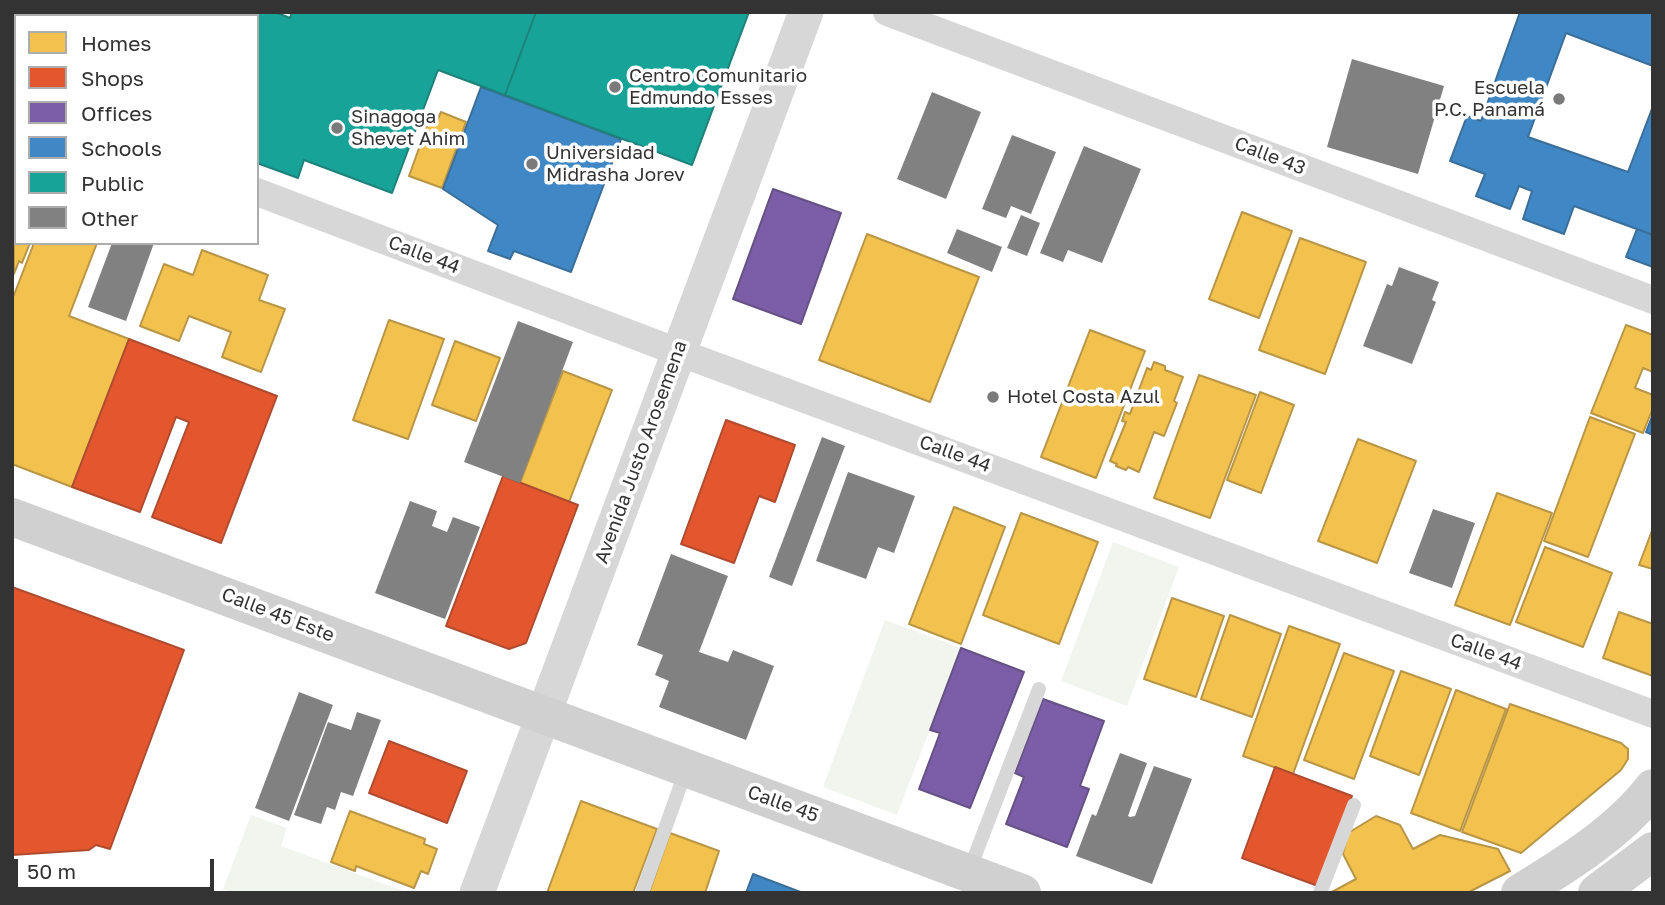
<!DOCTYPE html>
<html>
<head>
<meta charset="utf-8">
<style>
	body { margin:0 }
	#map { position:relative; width:1665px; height:905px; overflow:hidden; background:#fff; font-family:"Golos Text",sans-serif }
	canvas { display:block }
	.frame { position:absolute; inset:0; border:14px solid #333; pointer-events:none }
	.legend { position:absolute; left:14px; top:14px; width:245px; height:231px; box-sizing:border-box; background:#fff; border:2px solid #adadad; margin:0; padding:9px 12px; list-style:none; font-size:21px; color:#333 }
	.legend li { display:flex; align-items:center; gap:14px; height:35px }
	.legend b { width:35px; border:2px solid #adadad }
	.scale { position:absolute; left:14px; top:859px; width:200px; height:32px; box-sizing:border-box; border:4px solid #333; border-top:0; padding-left:9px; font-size:21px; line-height:24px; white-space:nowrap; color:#333; -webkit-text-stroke:5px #fff; paint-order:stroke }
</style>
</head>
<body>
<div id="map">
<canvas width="1665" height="905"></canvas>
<div class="frame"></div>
<ul class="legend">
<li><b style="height:19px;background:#f2c14e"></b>Homes</li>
<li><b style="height:19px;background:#e4572e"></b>Shops</li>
<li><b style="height:19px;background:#7b5ea7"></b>Offices</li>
<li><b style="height:19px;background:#3f88c5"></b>Schools</li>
<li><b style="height:19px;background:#17a398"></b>Public</li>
<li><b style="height:19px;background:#818181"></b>Other</li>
</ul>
<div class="scale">50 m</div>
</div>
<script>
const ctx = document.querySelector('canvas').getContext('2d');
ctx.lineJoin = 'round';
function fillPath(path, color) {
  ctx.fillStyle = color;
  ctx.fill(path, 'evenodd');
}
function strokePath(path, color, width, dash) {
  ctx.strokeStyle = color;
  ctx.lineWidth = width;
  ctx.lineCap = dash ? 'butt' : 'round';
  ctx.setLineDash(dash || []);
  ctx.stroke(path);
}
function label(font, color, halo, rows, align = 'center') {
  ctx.font = font + ' "Golos Text",sans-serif';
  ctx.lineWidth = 7;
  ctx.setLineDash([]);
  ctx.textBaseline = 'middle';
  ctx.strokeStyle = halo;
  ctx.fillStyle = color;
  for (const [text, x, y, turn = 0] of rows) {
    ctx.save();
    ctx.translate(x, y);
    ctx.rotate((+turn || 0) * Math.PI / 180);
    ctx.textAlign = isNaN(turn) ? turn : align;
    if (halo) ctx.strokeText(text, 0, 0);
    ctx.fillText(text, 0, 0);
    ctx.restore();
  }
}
const green = new Path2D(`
	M1113 542 1179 567 1127 706 1061 681Z
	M885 620 961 648 897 815 823 787Z
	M251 815 287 828 281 846 409 893H234L223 889Z`);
const homes = new Path2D(`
	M102 12H154L153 16H101Z
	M441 112 466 122 442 188 409 176 428 123 435 125Z
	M13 143 16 144V243H30L22 263 19 261 14 274Z
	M1242 212 1292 231 1259 318 1209 299Z
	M867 234 979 277 930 402 819 360Z
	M1300 238 1366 262 1325 374 1259 350Z
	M34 243H97L69 316 129 339 72 487 12 464V294L14 295Z
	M202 250 268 275 259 300 285 309 261 372 222 357 231 332 189 316 179 341 140 326 164 264 193 275Z
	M389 320 444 339 408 439 353 420Z
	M1626 325 1653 335V372L1643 368 1635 388 1653 395V408L1643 433 1591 413Z
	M1090 330 1145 351 1096 478 1041 457Z
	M455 341 500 358 476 421 432 405Z
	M1154 362 1165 366V370L1183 377 1174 401 1177 403 1164 436 1154 432 1139 472 1128 467 1126 470 1116 466 1117 464 1110 461 1126 422 1122 421 1125 412 1130 414 1147 368 1151 370Z
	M563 371 612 390 569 502 520 483Z
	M1199 375 1256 395 1210 518 1154 498Z
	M1260 392 1294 405 1261 493 1227 480Z
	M1590 417 1635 434 1588 557 1544 541Z
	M1358 439 1416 461 1377 563 1318 541Z
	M1497 493 1552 513 1510 625 1455 605Z
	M954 507 1005 527 961 644 909 624Z
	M1021 513 1098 542 1059 644 983 615Z
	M1653 528V569L1639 565Z
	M1545 547 1612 573 1583 647 1516 622Z
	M1172 598 1224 616 1196 697 1144 679Z
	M1619 612 1653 624V676L1603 658Z
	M1230 615 1281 634 1252 717 1201 699Z
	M1289 626 1340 644 1293 774 1243 756Z
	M1344 653 1394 671 1354 779 1304 760Z
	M1401 671 1451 689 1419 775 1370 756Z
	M1456 690 1506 709 1460 831 1411 813Z
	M1510 704 1621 743 1628 749V759L1621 770 1521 853 1462 832Z
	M581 801 657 829 633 893H547Z
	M350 811 425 839 424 844 437 849 428 874 421 871 414 888 356 866 355 871 331 862Z
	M1376 816 1400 825 1413 849 1440 835 1498 849 1510 871 1467 893H1330L1356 879 1343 854 1348 833Z
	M670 833 719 851 705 893H649Z`);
const shops = new Path2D(`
	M129 339 277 396 221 543 152 517 189 422 176 417 140 512 72 487Z
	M726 420 795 445 775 502 759 496 734 563 681 544Z
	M503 476 578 505 526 643 509 649 446 626Z
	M12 587 184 650 110 849 96 845 89 850 12 855Z
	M389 741 467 771 447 823 369 793Z
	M1275 767 1352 796 1318 886 1242 858Z`);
const offices = new Path2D(`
	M773 189 841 213 801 324 733 299Z
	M961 648 1024 672 970 808 919 789 940 733 930 730Z
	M1043 699 1104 721 1080 786 1089 789 1067 847 1006 824 1024 777 1015 773Z`);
const schools = new Path2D(`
	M1520 12H1653V66L1566 33 1528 137 1628 172 1653 106V235L1574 206 1564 234 1523 219 1532 191 1519 186 1510 209 1476 196 1485 174 1450 161 1467 116 1481 121Z
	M481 87 621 139 571 272 514 251 510 259 488 251 498 225 443 189Z
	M1637 229 1653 235V267L1626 257Z
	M1653 414V435L1646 432Z
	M753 874 803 893H746Z`);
const public = new Path2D(`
	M222 12H275L290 18 292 12H536L505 95 438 70 392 193 304 160 298 178 257 163V16H220Z
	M536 12H749L692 165 505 95Z`);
const building = new Path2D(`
	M12 12H21L19 16H16L13 34Z
	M34 12H91L90 16H32Z
	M1352 59 1444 86 1418 174 1327 147Z
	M932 92 981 112 946 199 897 179Z
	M1012 135 1056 152 1031 214 1011 206 1006 218 982 209Z
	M1084 146 1141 169 1102 263 1068 250 1063 262 1040 253Z
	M1021 215 1040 223 1027 256 1007 248Z
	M957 229 1002 247 992 272 947 253Z
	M112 243H154L126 321 88 307Z
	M1399 267 1439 282 1432 300 1436 302 1412 364 1363 346 1387 284 1392 286Z
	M518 321 573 342 520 483 464 462Z
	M822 437 845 446 792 586 769 577Z
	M848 472 915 496 894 553 878 547 866 579 816 561Z
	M410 501 437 511 432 526 447 532 453 517 480 527 445 619 375 593Z
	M1433 509 1475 523 1452 588 1409 573Z
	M671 554 728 576 699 652 728 662 733 650 774 666 746 740 659 707 669 681 655 675 663 655 637 645Z
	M299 692 333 705 289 821 255 808Z
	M357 712 381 720 353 796 341 792 335 810 327 807 321 824 294 815 328 722 351 730Z
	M1120 753 1147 763 1128 816 1130 817 1135 816 1154 766 1192 779 1152 884 1076 856 1092 814 1096 816Z`);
const service = new Path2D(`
	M969 871 1039 689
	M642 893 686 770
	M1320 893 1354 805`);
const minor = new Path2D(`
	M887 12 1653 300
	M12 99 16 100
	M257 192 678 352 1653 714`);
const tertiary = new Path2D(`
	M477 893 806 12`);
const secondary = new Path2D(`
	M12 517 1022 893
	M1520 893C1567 864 1619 832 1653 788
	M1597 893 1653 851`);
const markers = [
	[615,87,7,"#7a7a7a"],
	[1559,99,7,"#7a7a7a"],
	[337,128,7,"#7a7a7a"],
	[532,164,7,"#7a7a7a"],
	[993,397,7,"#7a7a7a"]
];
const poiNames = [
	["Centro Comunitario",629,76],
	["Edmundo Esses",629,98],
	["Escuela",1545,88,"right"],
	["P.C. Panamá",1545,110,"right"],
	["Sinagoga",351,117],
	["Shevet Ahim",351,139],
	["Universidad",546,153],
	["Midrasha Jorev",546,175],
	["Hotel Costa Azul",1007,397]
];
const streetNames = [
	["Calle 43",1270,156,21],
	["Calle 44",424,255,21],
	["Avenida Justo Arosemena",641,452,-70],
	["Calle 44",955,454,20],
	["Calle 45 Este",278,615,21],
	["Calle 44",1486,652,20],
	["Calle 45",783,804,20]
];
fillPath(green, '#f1f5ed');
fillPath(homes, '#f2c14e');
strokePath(homes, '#b99646', 2);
fillPath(shops, '#e4572e');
strokePath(shops, '#af4c30', 2);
fillPath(offices, '#7b5ea7');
strokePath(offices, '#655184', 2);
fillPath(schools, '#3f88c5');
strokePath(schools, '#3b6e99', 2);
fillPath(public, '#17a398');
strokePath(public, '#1f817a', 2);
fillPath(building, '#818181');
strokePath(service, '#d7d7d7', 14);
strokePath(minor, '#d7d7d7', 28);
strokePath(tertiary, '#d7d7d7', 35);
strokePath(secondary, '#d0d0d0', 38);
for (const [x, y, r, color] of markers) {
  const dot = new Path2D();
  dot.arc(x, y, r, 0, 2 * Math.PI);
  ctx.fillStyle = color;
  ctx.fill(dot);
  strokePath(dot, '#fff', 2.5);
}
label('19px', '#333', '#fff', poiNames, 'left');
label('19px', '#333', '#fff', streetNames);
</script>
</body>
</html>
